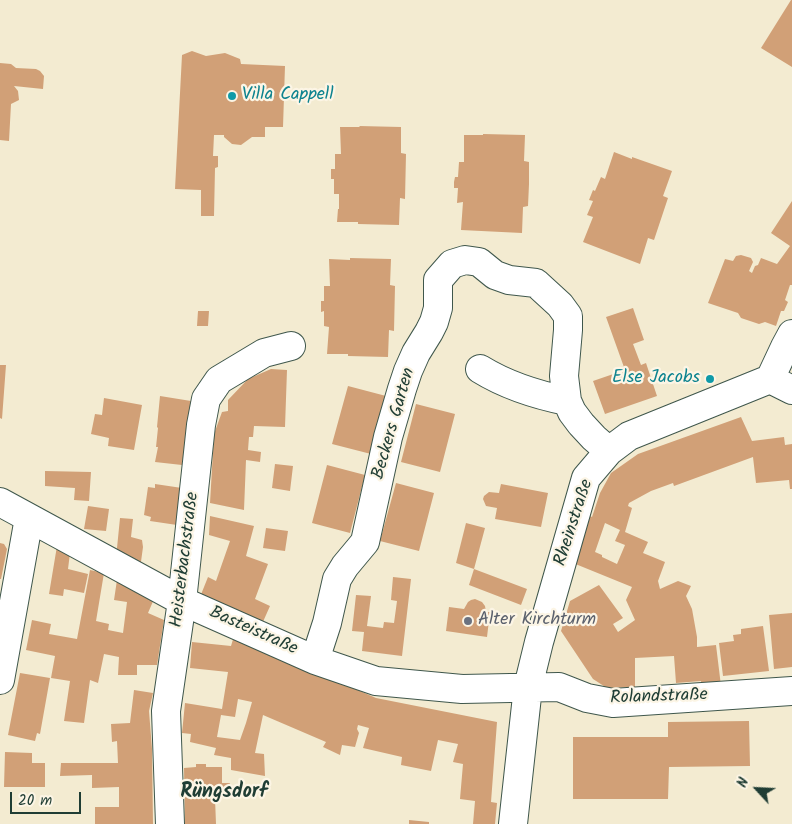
<!DOCTYPE html>
<html>
<head>
<meta charset="utf-8">
<style>
	body { margin:0 }
	#map { position:relative; width:792px; height:824px; overflow:hidden; background:#f3ebd1; font-family:Kalam,sans-serif }
	canvas { display:block }
	.north { position:absolute; left:732px; top:764px; width:50px; height:50px; -webkit-text-stroke:4px #fcf5e5; paint-order:stroke; rotate:295deg; font-size:14px; font-weight:700; line-height:20px; text-align:center; color:#1f3d34 }
	.north::after { content:''; display:block; margin:auto; width:18px; height:22px; background:#1f3d34; clip-path:polygon(50% 0,100% 100%,50% 72%,0 100%) }
	.scale { position:absolute; left:10px; top:792px; width:71px; height:22px; box-sizing:border-box; border:2px solid #1f3d34; border-top:0; padding-left:6px; font-size:15px; line-height:18px; white-space:nowrap; color:#1f3d34; -webkit-text-stroke:4px #fcf5e5; paint-order:stroke }
</style>
</head>
<body>
<div id="map">
<canvas width="792" height="824"></canvas>
<div class="north">N</div>
<div class="scale">20 m</div>
</div>
<script>
const ctx = document.querySelector('canvas').getContext('2d');
ctx.lineJoin = 'round';
function fillPath(path, color) {
  ctx.fillStyle = color;
  ctx.fill(path, 'evenodd');
}
function strokePath(path, color, width, dash) {
  ctx.strokeStyle = color;
  ctx.lineWidth = width;
  ctx.lineCap = dash ? 'butt' : 'round';
  ctx.setLineDash(dash || []);
  ctx.stroke(path);
}
function label(font, color, halo, rows, align = 'center') {
  ctx.font = font + ' Kalam,sans-serif';
  ctx.lineWidth = 4.5;
  ctx.setLineDash([]);
  ctx.textBaseline = 'middle';
  ctx.strokeStyle = halo;
  ctx.fillStyle = color;
  for (const [text, x, y, turn = 0] of rows) {
    ctx.save();
    ctx.translate(x, y);
    ctx.rotate((+turn || 0) * Math.PI / 180);
    ctx.textAlign = isNaN(turn) ? turn : align;
    if (halo) ctx.strokeText(text, 0, 0);
    ctx.fillText(text, 0, 0);
    ctx.restore();
  }
}
const building = new Path2D(`
	M791 0H792V67L761 48Z
	M192 51 206 56 225 53 240 59 241 64 285 66 283 127H265V137H252L241 145 232 144 224 137V135H214L213 156H218V167L215 168 214 216H201V190L175 189 182 55Z
	M0 63 11 64 16 68 36 69 40 71 44 76 43 89 14 86 18 91 19 100 11 104 9 141 0 140Z
	M359 126 401 127V153L406 154 405 199 400 198 399 225 358 224V222H337L338 209H339V194H334V179H331V169H335V154H341L340 127H360Z
	M483 134 525 135 524 161 529 162V184L528 206 523 207 522 233 461 230 463 202 457 203 458 188H454V182L455 177H458L459 162H464V135H483Z
	M614 152 632 159V157L672 171 663 196 668 198 654 240 648 238 640 264 583 242 593 217 587 215 593 201 589 200 593 190 595 191 601 177 605 179Z
	M792 201V285H790L785 300 788 302 784 311H781L776 326 765 322 759 324 741 318 738 313 708 303 725 259 733 261 736 256 741 255 751 258 753 262 749 271 752 273 755 266 758 265 761 258 777 264 790 246 771 233Z
	M350 258 391 259 390 285 395 286 394 331 389 330 388 357 348 356V354H327L329 327 324 326V311L321 312V301H324V286H330L329 259 350 260Z
	M633 308 644 340 633 344 641 365 646 363 657 396 605 414 593 381 625 370 606 317Z
	M198 311H209L208 326H197Z
	M0 365H6L2 419 0 418Z
	M271 369 287 370 285 427 254 426 253 437H249L248 450 261 452 260 462 246 460 244 510 210 503 214 434 222 412 228 411V400L248 379Z
	M348 386 386 396 371 454 332 444Z
	M160 396 191 401 182 465 155 462 158 447H156L158 428 157 427Z
	M104 398 142 405 134 450 108 446 109 438 91 434 95 414 102 415Z
	M416 404 455 414 440 472 401 462Z
	M741 417 752 441 784 437 785 445 792 444V489H790L789 480 756 483 753 457 674 486 673 483 651 491 629 503 628 506 632 508 625 532 648 542 643 553 665 562 658 581 660 589 678 581 691 586 686 596 692 609 697 637V647L716 645 721 686 702 688 701 681 676 683 674 656 635 658V687L607 688 593 679 561 631 570 601 599 585 623 618 613 624 618 632 635 620 626 600 632 587 573 563 586 514 592 517 600 493 611 473 638 454ZM605 523 620 530 615 541 625 545 617 564 602 557V555L595 552Z
	M275 464 293 466 290 491 272 488Z
	M327 465 365 475 350 533 312 523Z
	M45 471 91 472 89 501 74 500 75 488 45 486Z
	M396 483 434 493 419 551 380 541Z
	M155 484 182 488 177 525 150 521 151 517 144 515 148 487 155 488Z
	M501 484 548 493 541 527 495 519 497 508 486 506 483 499 484 496 489 492 499 493Z
	M88 506 109 509 106 531 84 529Z
	M210 516 254 526 246 556 268 564 255 599 270 606 262 624 200 597 208 577 216 581 230 541 209 535Z
	M120 518 133 519 131 537 142 540 143 547 140 569 116 558Z
	M466 523 485 528 474 569 527 589 521 605 469 585 474 569 456 563Z
	M266 528 288 531 285 551 263 548Z
	M0 543 4 544 7 549 1 579H0Z
	M57 546 70 553 68 569 88 574 84 593 64 589 63 596 49 594Z
	M90 570 104 573 96 621 109 624 108 630 123 633 127 602 114 600 117 580 154 599 148 613 164 620 157 665H137V675H118L119 657 104 654 98 683 90 680 84 723 64 721 70 681 51 678 55 656 26 650 32 620 51 624 49 634 77 639Z
	M393 577 411 579 402 656 362 651 364 632 352 631 356 595 371 596 367 626 383 628 384 622 394 623 397 601 391 600Z
	M475 599 482 602 485 606 486 612H490L487 637 446 631 449 607 464 609 468 602 471 600Z
	M792 613V667L774 669 769 615Z
	M763 626 769 671 723 676 719 643 734 641 733 635 741 634V629Z
	M234 636 376 698 497 722 491 802 497 803 495 824H473L475 801 460 799 463 764 453 762 458 744 438 740 431 771 401 765 402 757 363 748 369 728 358 725 357 729 359 733 355 747 342 745 340 755 323 747 326 742 263 715 255 753 264 754 265 776 231 770V758L214 755 216 748 190 742 191 734 182 733 185 703 222 709 228 672 190 668 192 642 231 646ZM238 699 252 702 246 723 240 740 217 737 221 715 235 717Z
	M20 673 50 678 40 734 37 733 35 741 8 735Z
	M134 690 153 693 149 711 152 749 153 824H95V807H119V787L92 788V775L60 776 61 763H118L117 741 112 742 111 724 130 723Z
	M749 721 750 766 669 767 668 799H573V737H668V722Z
	M5 752 32 753V763H45V787H4Z
	M196 764H206V767H222V783H230V798H215L216 824H185L184 768 196 767Z
	M409 820 429 822V824H409Z`);
const minor = new Path2D(`
	M480 369C506 385 537 395 567 401
	M770 379 792 390
	M0 502 182 601 315 660 376 681 462 689 559 687 587 698 613 703 792 691
	M315 660 327 623 337 579 345 566 365 542 388 437 402 389 408 371 416 353 429 332 434 322 438 308V280L452 264 465 260 479 262 495 275 509 280 536 283 560 305 568 316V330L564 376 567 401 572 412 581 424 594 438 609 451
	M0 680 29 518
	M170 824 166 711 182 601 201 425 206 399 219 380 264 353 291 346
	M513 824 528 687 539 642 586 478 609 451 629 436 770 379 785 347 792 334`);
const markers = [
	[232,96,5,"#0f9aa8"],
	[710,379,5,"#0f9aa8"],
	[468,621,5,"#6b7280"]
];
const cultureNames = [
	["Villa Cappell",242,96],
	["Else Jacobs",700,379,"right"]
];
const streetNames = [
	["Beckers Garten",395,424,-74],
	["Rheinstraße",575,523,-72],
	["Heisterbachstraße",186,560,-83],
	["Basteistraße",253,632,24],
	["Rolandstraße",659,698,-2]
];
const worshipNames = [
	["Alter Kirchturm",478,621]
];
const quarterNames = [
	["Rüngsdorf",224,794]
];
fillPath(building, '#d1a077');
strokePath(minor, '#3f574c', 30);
strokePath(minor, '#fff', 28);
for (const [x, y, r, color] of markers) {
  const dot = new Path2D();
  dot.arc(x, y, r, 0, 2 * Math.PI);
  ctx.fillStyle = color;
  ctx.fill(dot);
  strokePath(dot, '#fcf5e5', 2);
}
label('18px', '#0d838f', '#fcf5e5', cultureNames, 'left');
label('18px', '#1f3d34', '#fcf5e5', streetNames);
label('18px', '#5b616d', '#fcf5e5', worshipNames, 'left');
label('bold 20px', '#1f3d34', '#fcf5e5', quarterNames);
</script>
</body>
</html>
